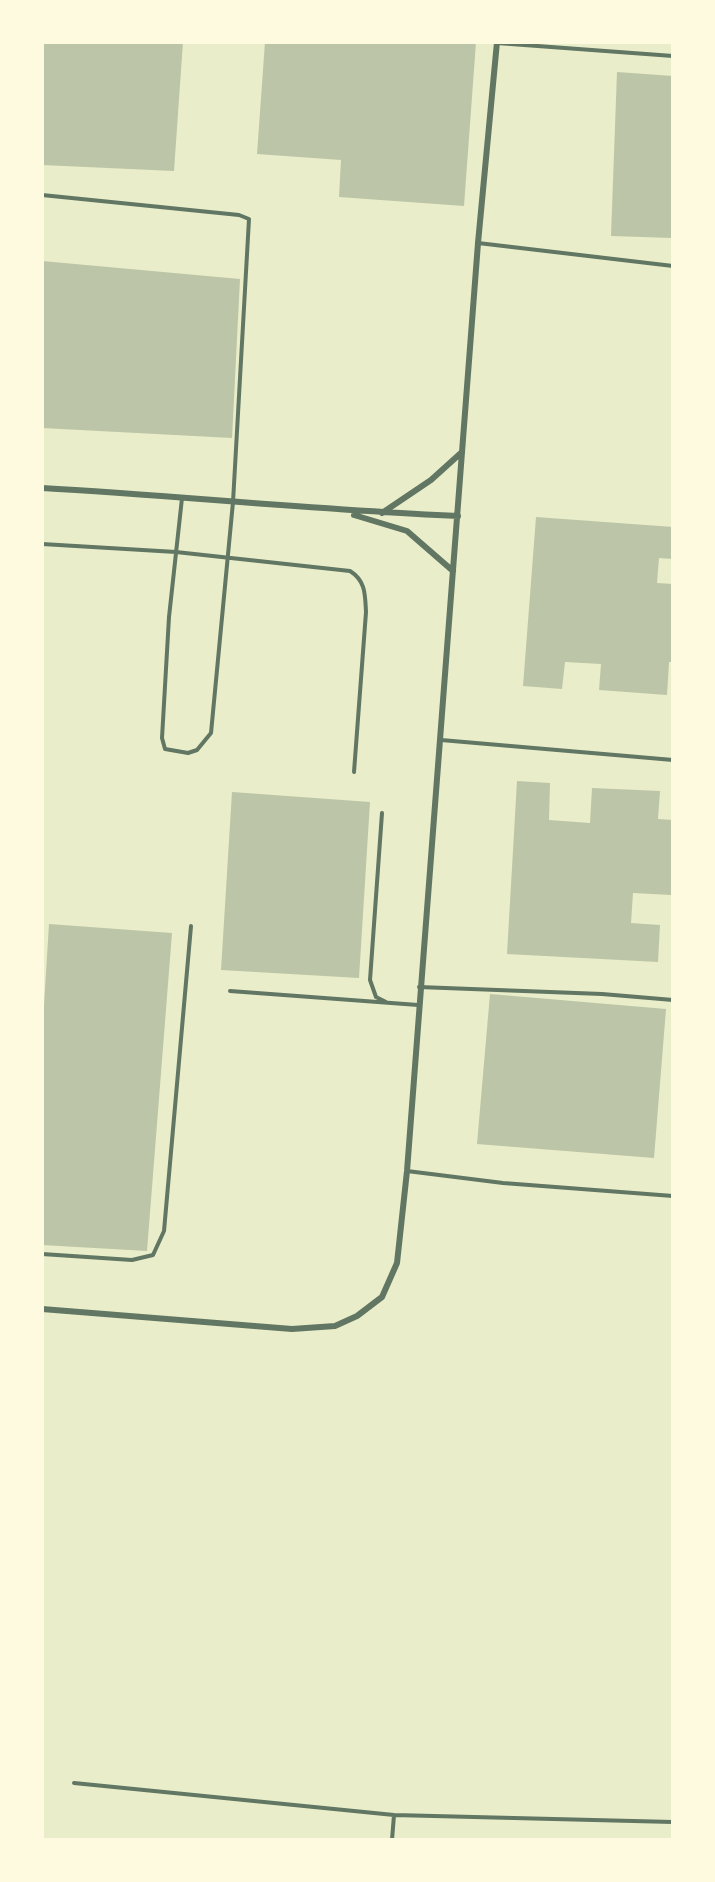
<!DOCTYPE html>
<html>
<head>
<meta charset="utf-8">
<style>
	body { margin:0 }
	#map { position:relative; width:715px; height:1882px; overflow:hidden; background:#e9edc9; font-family:"Noto Sans",sans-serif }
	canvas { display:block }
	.frame { position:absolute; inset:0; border:44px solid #fefae0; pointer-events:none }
</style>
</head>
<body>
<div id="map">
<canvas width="715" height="1882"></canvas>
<div class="frame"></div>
</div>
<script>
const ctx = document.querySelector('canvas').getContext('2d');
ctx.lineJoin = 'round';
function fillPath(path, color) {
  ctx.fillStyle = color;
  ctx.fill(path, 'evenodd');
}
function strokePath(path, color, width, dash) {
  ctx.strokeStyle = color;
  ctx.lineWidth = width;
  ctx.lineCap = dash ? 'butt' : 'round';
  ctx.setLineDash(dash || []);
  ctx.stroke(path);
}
const building = new Path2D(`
	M42 42H183L174 171 42 165Z
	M265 42H476L464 206 339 197 341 160 257 154Z
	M617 72 673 76V238L611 236Z
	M42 261 240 279 232 438 42 428Z
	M536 517 673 527V559L659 558 657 583 673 584V662H669L667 695 599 690 601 664 565 662 562 689 523 686Z
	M517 781 550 783 549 820 590 823 592 788 660 791 658 819 673 820 671 895 633 893 631 923 660 925 658 962 507 954Z
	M232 792 370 802 359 978 221 970Z
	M49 924 172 933 147 1251 42 1245V1038Z
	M490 994 666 1009 654 1158 477 1144Z`);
const service = new Path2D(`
	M497 43 673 56
	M42 195 239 215 249 219 233 502 211 733 197 750 188 753 165 749 162 738 169 617 182 498
	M478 243 673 266
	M42 544 176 552 350 571C366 581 365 595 366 612L354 772
	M441 740 673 760
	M382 813 370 980 376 997 386 1002
	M419 987 602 994 673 1000
	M230 991 418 1005
	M407 1171 503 1183 673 1196
	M42 1254 132 1260 153 1255 164 1231 191 926
	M74 1783 394 1815
	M392 1840 394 1815 673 1822`);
const minor = new Path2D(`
	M42 488C181 496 319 510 458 516
	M382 513 431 480 462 452
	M354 515 407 531 453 571
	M42 1309 292 1329 335 1326 357 1316 382 1297 397 1263 407 1171 478 243 497 42`);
fillPath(building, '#bcc5a7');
strokePath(service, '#617663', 4);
strokePath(minor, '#617663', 6);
</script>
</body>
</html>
